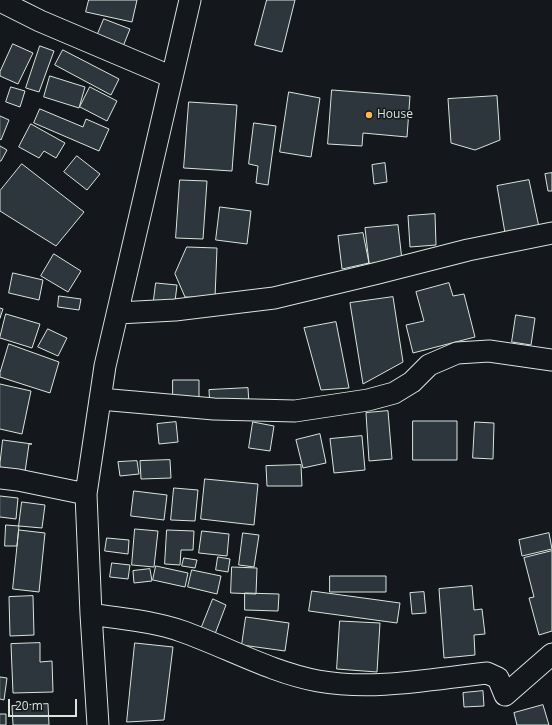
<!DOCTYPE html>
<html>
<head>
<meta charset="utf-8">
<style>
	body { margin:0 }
	#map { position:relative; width:552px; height:725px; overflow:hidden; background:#14181c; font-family:"Open Sans",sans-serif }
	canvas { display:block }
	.scale { position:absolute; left:8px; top:699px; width:69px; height:18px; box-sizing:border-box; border:2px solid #d8e6dc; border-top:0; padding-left:5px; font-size:12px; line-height:14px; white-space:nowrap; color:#d8e6dc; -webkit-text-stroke:3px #14181c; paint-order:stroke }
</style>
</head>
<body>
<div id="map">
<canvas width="552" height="725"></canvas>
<div class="scale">20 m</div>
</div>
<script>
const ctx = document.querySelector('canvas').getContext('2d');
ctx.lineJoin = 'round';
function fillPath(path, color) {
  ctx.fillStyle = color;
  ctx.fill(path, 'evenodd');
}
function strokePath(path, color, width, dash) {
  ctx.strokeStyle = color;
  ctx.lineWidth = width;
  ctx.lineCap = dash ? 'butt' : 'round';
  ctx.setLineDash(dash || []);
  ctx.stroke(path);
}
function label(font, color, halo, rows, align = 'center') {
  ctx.font = font + ' "Open Sans",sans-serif';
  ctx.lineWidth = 3;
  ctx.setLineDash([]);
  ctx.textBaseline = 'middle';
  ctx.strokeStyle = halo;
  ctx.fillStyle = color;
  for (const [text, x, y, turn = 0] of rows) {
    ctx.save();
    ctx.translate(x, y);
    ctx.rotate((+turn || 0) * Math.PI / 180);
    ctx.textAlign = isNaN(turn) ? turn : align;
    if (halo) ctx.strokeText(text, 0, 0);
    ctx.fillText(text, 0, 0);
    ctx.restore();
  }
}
const building = new Path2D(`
	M89 0H137L132 22 86 12Z
	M267 0H295L282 52 255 45Z
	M104 19 130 29 118 59 92 48Z
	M13 44 33 53 18 84 0 76V72Z
	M40 46 54 51 39 92 26 88Z
	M63 50 119 79 111 95 55 65Z
	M50 76 85 87 79 108 44 97Z
	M11 87 25 91 20 107 6 102Z
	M90 87 117 101 107 121 80 107Z
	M332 90 410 96 407 137 363 133 362 146 328 144Z
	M289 92 320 98 311 157 280 152Z
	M497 96 500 140 475 150 451 143 448 99Z
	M189 102 237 105 232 171 184 168Z
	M40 109 83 127 86 119 109 129 99 151 34 123Z
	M0 116 9 120 1 140 0 139Z
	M254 123 276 126 268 185 256 183 258 166 249 164Z
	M31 124 65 143 56 158 44 151 39 158 19 147Z
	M0 146 7 150 1 161H0Z
	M77 156 100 174 87 190 64 172Z
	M385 163 387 182 374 184 372 165Z
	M22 164 84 212 56 246 0 211V191Z
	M552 173V191H548L545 174Z
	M180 180 207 181 203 239 176 238Z
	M529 180 539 227 505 233 497 186Z
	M220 207 251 211 247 244 216 240Z
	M435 214 436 245 410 247 408 216Z
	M398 225 402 260 366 264 369 263 365 228Z
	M363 233 369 263 342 269 338 236Z
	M187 247 217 248 215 298 185 297 175 274Z
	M54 254 81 271 68 292 41 276Z
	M13 273 43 280 39 300 9 293Z
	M156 283 177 285 174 310 153 307Z
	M449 283 453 296 464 294 475 337 413 353 406 325 424 321 416 292Z
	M59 296 81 299 79 310 58 307Z
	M393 297 403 362 363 384 350 303Z
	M0 308 3 309 0 318Z
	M6 314 40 324 32 348 0 338Z
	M516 315 535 318 531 345 512 342Z
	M336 322 349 388 321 390 304 328Z
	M48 329 67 338 58 356 38 347Z
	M9 344 59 362 50 393 0 377V373Z
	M173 380H199V397L173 398Z
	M0 384 31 391 22 434 0 429Z
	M248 388 249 404 210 407 209 390Z
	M388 411 392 459 369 461 366 413Z
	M413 421H457V460H413Z
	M176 422 178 442 159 444 157 424Z
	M253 422 274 426 270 451 249 448Z
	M475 422 494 423 493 459 473 458Z
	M320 434 326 463 303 468 296 440Z
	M362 436 365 470 334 473 330 439Z
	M3 440 32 444H29L24 479 0 475V463Z
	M170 460 171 478 141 479 140 461Z
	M137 461 139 474 120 476 118 462Z
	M301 465 302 486H267L266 466Z
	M205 479 258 484 254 525 201 519Z
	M174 488 198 490 195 521 171 520Z
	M134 491 167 495 164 520 131 516Z
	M0 496 18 498 16 519 0 517Z
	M22 502 45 505 42 528 19 526Z
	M6 525 19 526 17 546H5Z
	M135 529 158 531 154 567 132 565Z
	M19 530 45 533 39 592 13 589Z
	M167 530 194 531 193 550H181L180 565 165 564Z
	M202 531 229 534 227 556 199 553Z
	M243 533 259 535 254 567 239 565Z
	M549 533 552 549 522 556 519 540Z
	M107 538 129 540 128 554 105 551Z
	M552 551V631L539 635 529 598 534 597 524 558Z
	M218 557 230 559 228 572 216 570Z
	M184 558 197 560 195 568 182 566Z
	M112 563 130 565 128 579 110 577Z
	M156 566 188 573 185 587 153 580Z
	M232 567 257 568 256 594 231 593Z
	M150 569 152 581 134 583 133 571Z
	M192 570 221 576 217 594 188 587Z
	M330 576H386V592H330Z
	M472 586 474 610 482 609 485 634 474 635 475 655 444 658 439 589Z
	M312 591 400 603 397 623 309 611Z
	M424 592 426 613 412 614 410 593Z
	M245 593 279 594 278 611 245 610Z
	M33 596 34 635 10 636 9 597Z
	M213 599 226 605 215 634 201 629Z
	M246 617 289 623 285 651 242 645Z
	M340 621 380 623 377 672 337 669Z
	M40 643V662L52 661 53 692 13 693 11 644Z
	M135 643 173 647 164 720 127 722Z
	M0 677 7 678 4 700 0 699Z
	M483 691 484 706 464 707 463 693Z
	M48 704 49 725H13L12 706Z
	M543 705 549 725H517L514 713Z
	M0 714H6V725H0Z`);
const street = new Path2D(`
	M0 1 40 21 172 77
	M118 313 175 310 274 298 378 273 468 250 552 233
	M100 399 214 409 295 411 368 400 394 393 412 382 429 365 457 353 489 351 552 360
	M0 478 18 480 86 494
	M91 614C121 619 153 621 181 631 227 647 270 672 318 681 375 691 431 679 487 673L498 678 505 695 552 654
	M98 725 91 614 86 494 105 366 190 0`);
const markers = [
	[369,115,4,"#ffb74d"]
];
const poiNames = [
	["House",377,115]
];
fillPath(building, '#2c363c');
strokePath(building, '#d8e6dc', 1);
strokePath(street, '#d8e6dc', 23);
strokePath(street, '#14181c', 21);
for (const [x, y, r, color] of markers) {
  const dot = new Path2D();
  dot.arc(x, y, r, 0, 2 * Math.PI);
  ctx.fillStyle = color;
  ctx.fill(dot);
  strokePath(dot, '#14181c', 1.5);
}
label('12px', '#d8e6dc', '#14181c', poiNames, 'left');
</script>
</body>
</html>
